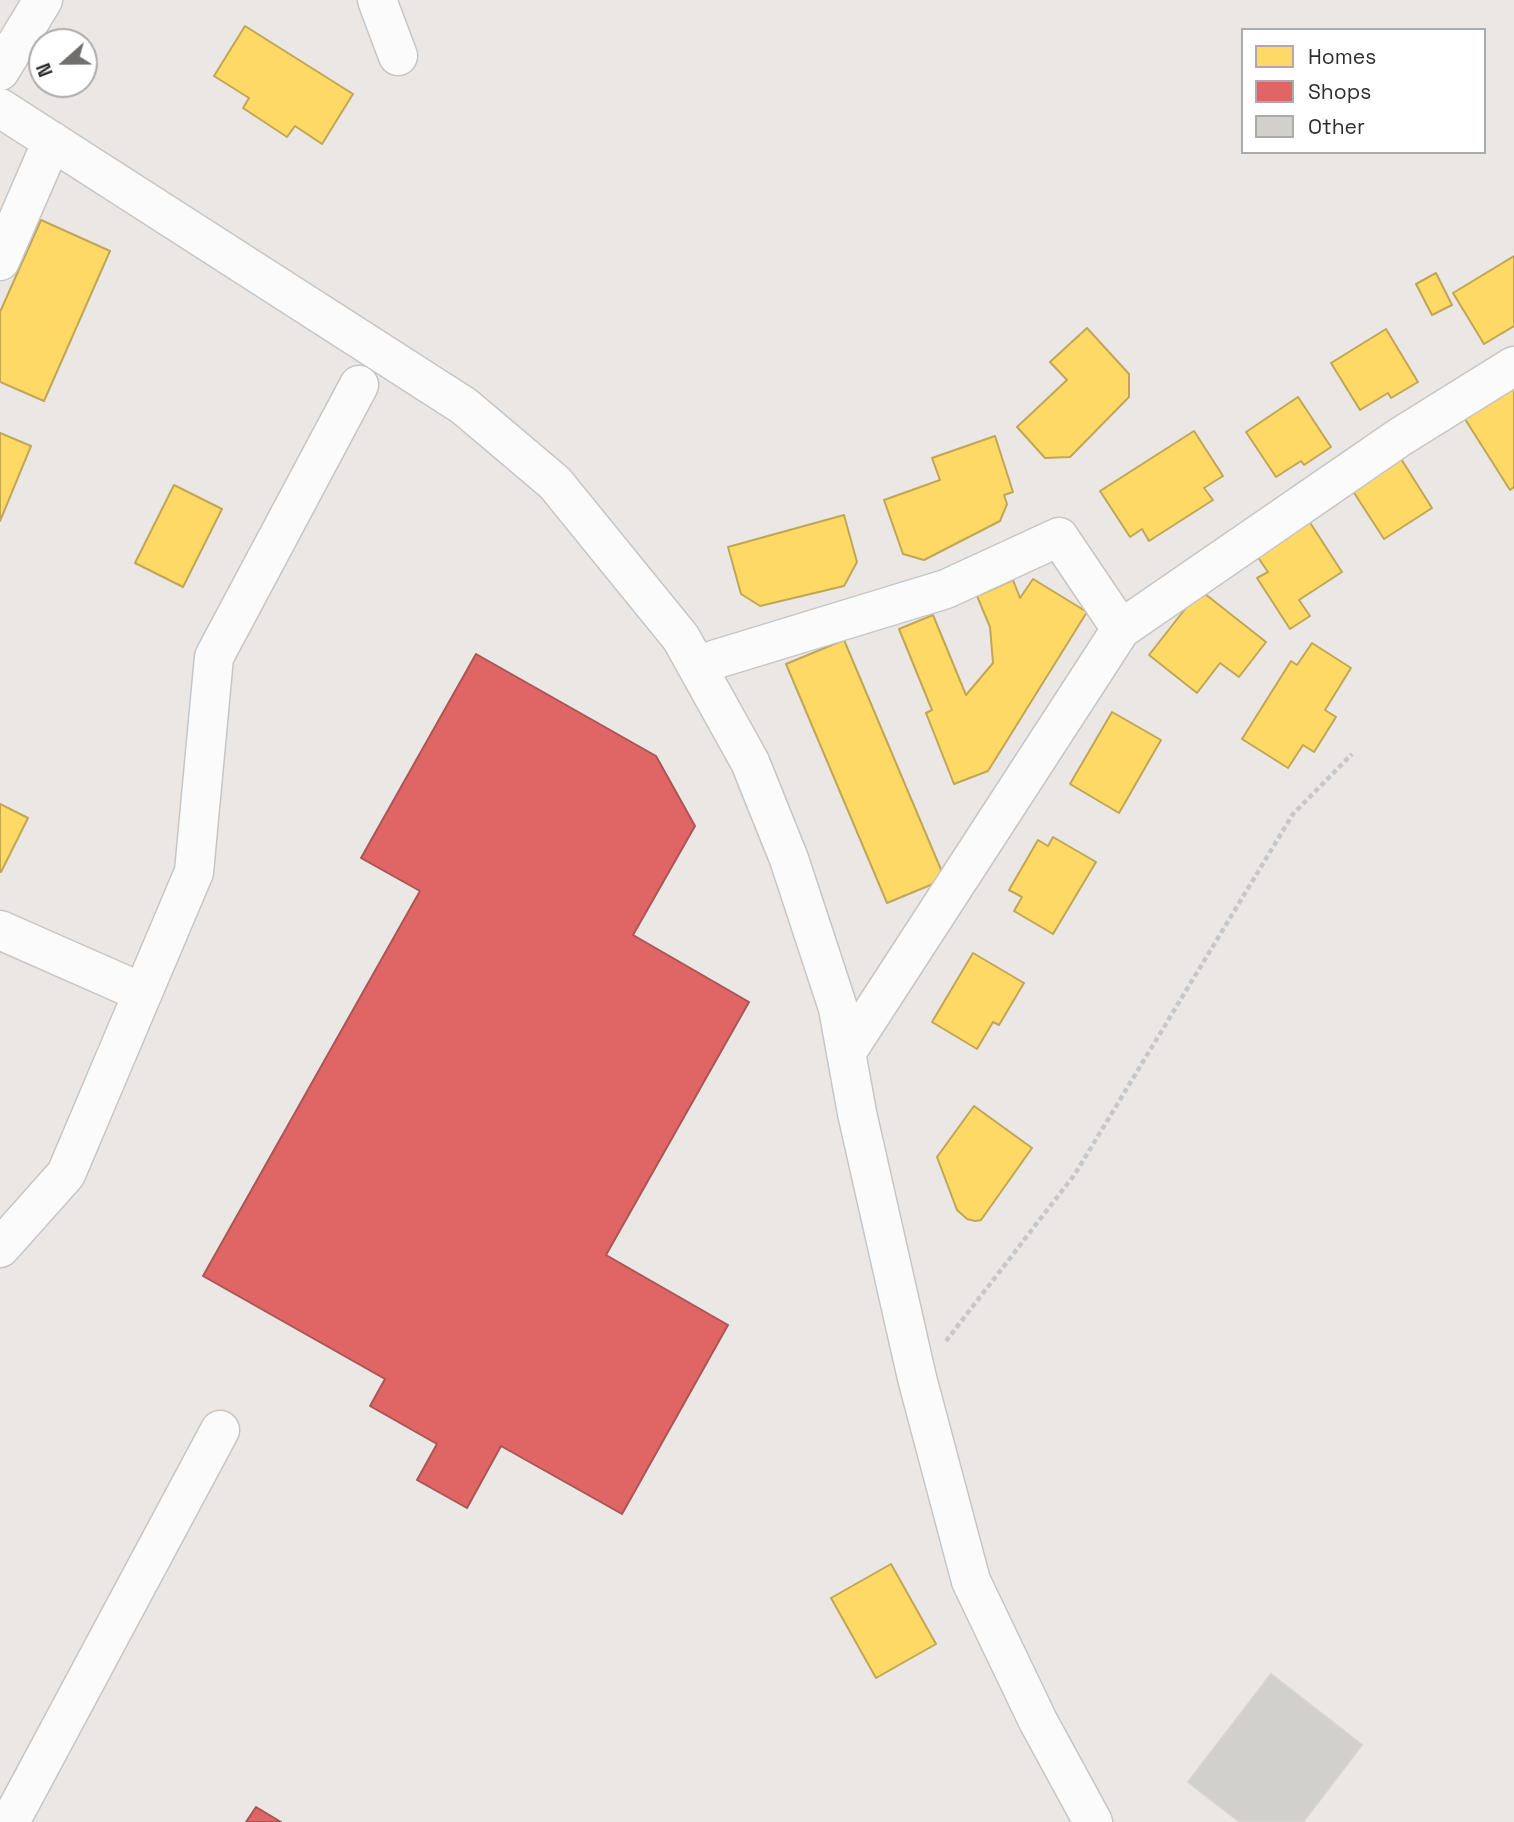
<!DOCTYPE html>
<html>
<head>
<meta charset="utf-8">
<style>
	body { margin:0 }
	#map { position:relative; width:1514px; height:1822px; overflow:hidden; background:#ebe7e4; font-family:"Space Grotesk",sans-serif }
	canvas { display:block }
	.legend { position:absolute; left:1241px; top:28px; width:245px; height:126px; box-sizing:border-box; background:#fff; border:2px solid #ababab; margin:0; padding:9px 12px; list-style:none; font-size:21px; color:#2e2e2e }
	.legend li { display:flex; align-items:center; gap:14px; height:35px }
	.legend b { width:35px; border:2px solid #ababab }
	.north { position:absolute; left:28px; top:28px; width:70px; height:70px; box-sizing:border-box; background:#fff; border:2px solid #ababab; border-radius:50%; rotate:249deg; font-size:19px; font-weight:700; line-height:28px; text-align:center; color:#2e2e2e }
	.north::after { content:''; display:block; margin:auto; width:24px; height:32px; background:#706f6e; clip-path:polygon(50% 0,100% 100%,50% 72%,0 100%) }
</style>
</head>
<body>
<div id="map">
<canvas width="1514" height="1822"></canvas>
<ul class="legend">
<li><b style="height:19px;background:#ffd966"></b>Homes</li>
<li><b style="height:19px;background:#e06666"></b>Shops</li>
<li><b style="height:19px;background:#d2d0cd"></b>Other</li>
</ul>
<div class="north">N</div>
</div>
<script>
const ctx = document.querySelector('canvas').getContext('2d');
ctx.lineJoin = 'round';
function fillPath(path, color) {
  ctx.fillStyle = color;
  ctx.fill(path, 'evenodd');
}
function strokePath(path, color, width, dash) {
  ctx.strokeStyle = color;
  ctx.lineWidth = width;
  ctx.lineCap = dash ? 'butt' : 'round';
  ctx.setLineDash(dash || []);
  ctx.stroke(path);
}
const homes = new Path2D(`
	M245 26 353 94 322 144 295 126 287 137 243 108 249 98 214 76Z
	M41 220 110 251 44 401 0 382V312Z
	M1514 256V326L1484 344 1453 293Z
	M1436 273 1452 305 1432 315 1416 284Z
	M1087 328 1129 374V397L1070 457 1045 458 1017 427 1067 380 1050 362Z
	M1386 329 1418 382 1391 398 1388 393 1360 410 1331 363Z
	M1514 383V487L1510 490 1463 416Z
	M1298 397 1331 447 1304 465 1301 461 1276 477 1246 432Z
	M1194 431 1223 476 1204 488 1213 500 1149 541 1142 529 1130 537 1100 491Z
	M0 433 31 446 0 521Z
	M995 436 1013 492 1004 495 1007 504 1000 521 924 560 903 554 884 500 940 480 932 458Z
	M1398 454 1432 508 1384 539 1349 485Z
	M174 485 222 509 183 587 135 563Z
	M844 515 857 562 844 586 760 606 741 594 728 547Z
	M1307 518 1342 572 1299 600 1310 616 1290 629 1257 578 1268 572 1255 553Z
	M1033 579 1087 612 988 771 954 784 926 713 932 710 899 629 933 615 966 695 993 663 990 627 977 596 1013 580 1020 598Z
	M1200 590 1266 642 1239 677 1220 663 1197 693 1149 655Z
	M844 640 945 879 887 903 786 664Z
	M1312 643 1351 668 1325 710 1336 717 1314 752 1303 745 1288 768 1242 739 1291 661 1297 665Z
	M1112 712 1161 740 1119 813 1070 784Z
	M0 804 28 818 1 872 0 871Z
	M1053 837 1096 862 1053 934 1014 911 1022 897 1009 890 1038 840 1048 846Z
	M973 953 1024 983 999 1025 993 1022 977 1049 932 1022Z
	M974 1106 1032 1148 981 1220 975 1221 967 1219 957 1210 937 1157Z
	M891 1564 936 1644 876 1678 831 1598Z`);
const shops = new Path2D(`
	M476 654 656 756 695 826 633 935 749 1002 606 1255 728 1325 622 1514 501 1446 467 1508 417 1480 437 1444 370 1406 385 1379 203 1276 420 891 361 858Z
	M256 1807 281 1822H246Z`);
const building = new Path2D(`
	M1271 1674 1362 1745 1303 1822H1240L1188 1782Z`);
const path = new Path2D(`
	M946 1341 1075 1174 1293 814 1352 754`);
const minor = new Path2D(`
	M377 0 398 56
	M0 71 43 0
	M0 108 464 406 555 483 681 638 750 762 789 859 838 1008 857 1113 917 1378 971 1581 1038 1721 1093 1822
	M0 261 52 141
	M697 665 946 589 1059 537 1121 629
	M0 930 143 993
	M846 1053 1121 629 1400 437 1514 366
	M0 1248 66 1174 194 872 214 657 359 385
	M10 1822 220 1430`);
fillPath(homes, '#ffd966');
strokePath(homes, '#c0a655', 2);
fillPath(shops, '#e06666');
strokePath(shops, '#ab5555', 2);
fillPath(building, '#d2d0cd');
strokePath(building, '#d6d3d0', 2);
strokePath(minor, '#c7c6c6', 41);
strokePath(path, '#c8c7c7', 4.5, [5, 3.5]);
strokePath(minor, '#fcfbfb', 38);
</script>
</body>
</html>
